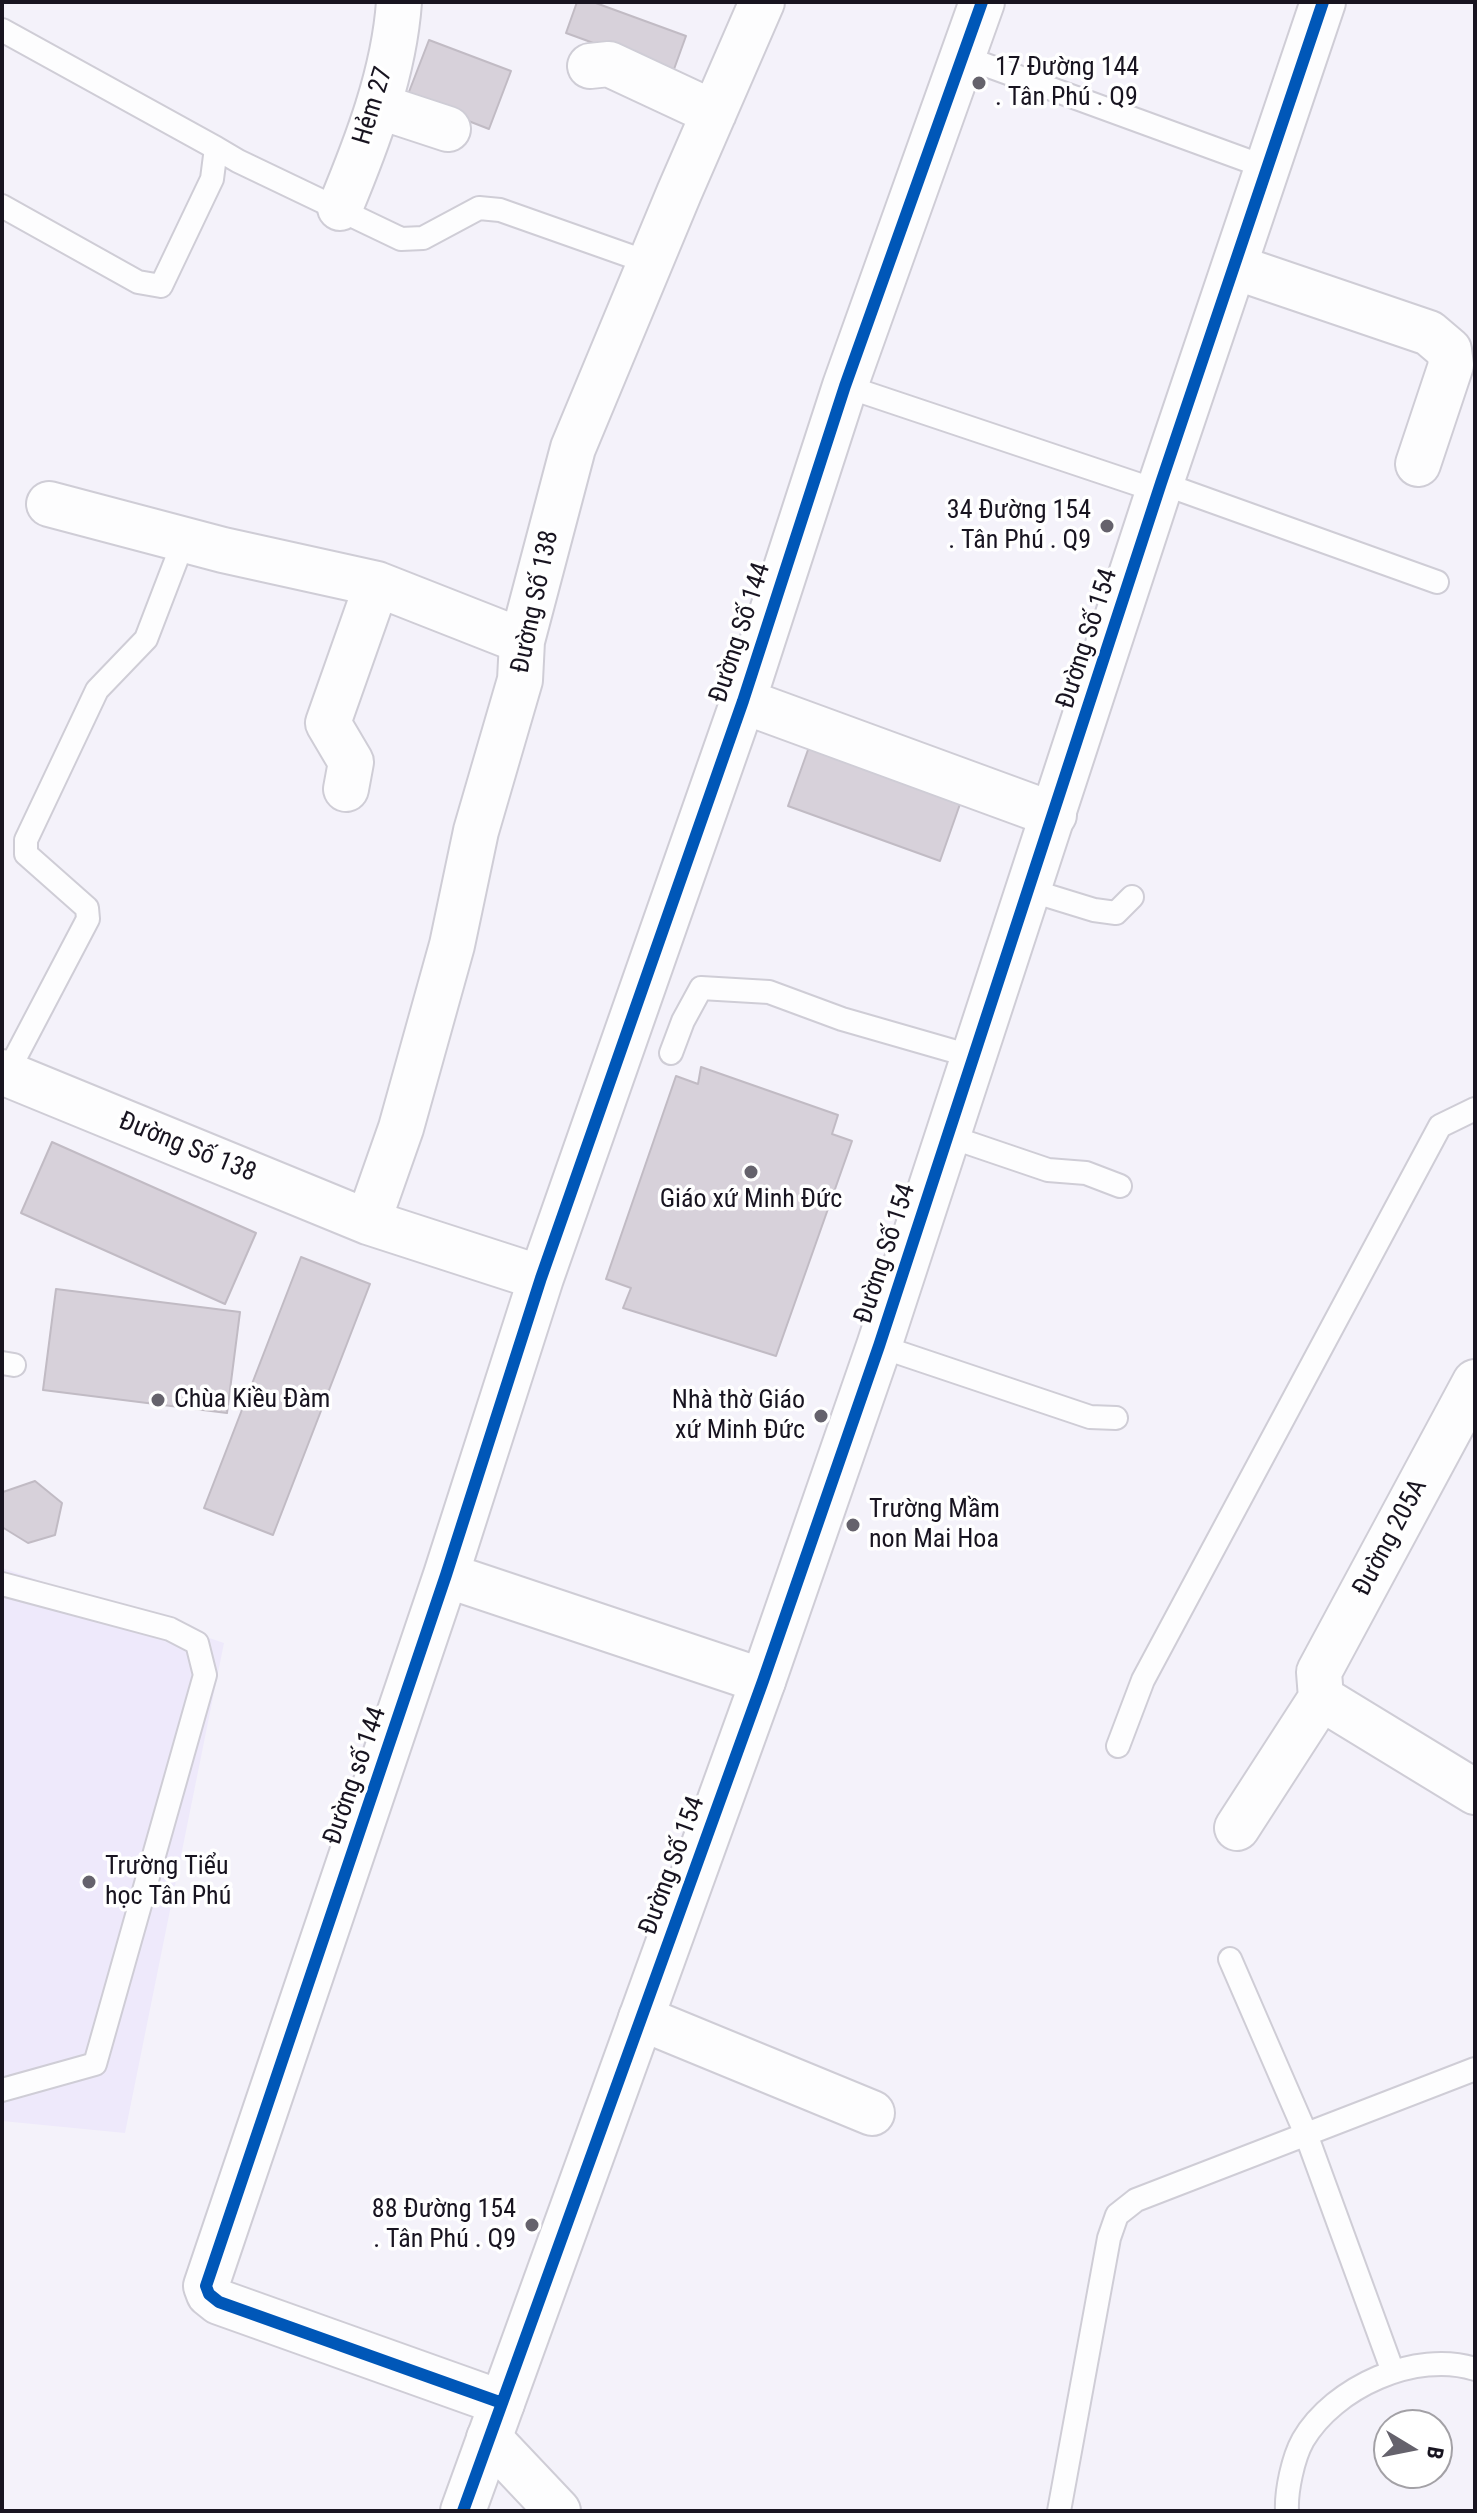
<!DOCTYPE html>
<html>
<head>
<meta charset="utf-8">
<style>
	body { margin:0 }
	#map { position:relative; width:1477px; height:2513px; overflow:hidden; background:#f4f2fa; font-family:"Roboto Condensed",sans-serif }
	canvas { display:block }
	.frame { position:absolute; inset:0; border:4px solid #181420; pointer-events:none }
	.north { position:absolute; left:1373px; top:2409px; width:80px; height:80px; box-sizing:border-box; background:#fff; border:2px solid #a3a1a6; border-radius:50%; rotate:100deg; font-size:22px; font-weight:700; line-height:32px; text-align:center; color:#181420 }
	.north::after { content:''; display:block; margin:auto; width:28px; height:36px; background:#65626c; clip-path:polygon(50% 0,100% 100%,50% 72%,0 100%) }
</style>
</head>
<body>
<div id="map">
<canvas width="1477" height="2513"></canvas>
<div class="frame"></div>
<div class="north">B</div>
</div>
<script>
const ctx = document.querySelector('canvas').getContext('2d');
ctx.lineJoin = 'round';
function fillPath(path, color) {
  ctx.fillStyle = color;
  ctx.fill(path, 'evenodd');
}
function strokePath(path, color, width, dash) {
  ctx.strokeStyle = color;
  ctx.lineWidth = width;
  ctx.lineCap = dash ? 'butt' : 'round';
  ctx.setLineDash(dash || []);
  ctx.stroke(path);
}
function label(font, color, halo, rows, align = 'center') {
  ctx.font = font + ' "Roboto Condensed",sans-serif';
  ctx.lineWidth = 7;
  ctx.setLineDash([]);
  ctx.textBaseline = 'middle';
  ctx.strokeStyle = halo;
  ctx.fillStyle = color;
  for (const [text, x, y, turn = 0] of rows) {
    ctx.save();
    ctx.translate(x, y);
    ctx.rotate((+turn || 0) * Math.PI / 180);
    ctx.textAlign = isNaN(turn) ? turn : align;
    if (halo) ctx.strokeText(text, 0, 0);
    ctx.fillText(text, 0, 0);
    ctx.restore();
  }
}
const built = new Path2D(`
	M2 1568 224 1643 125 2133 2 2121Z`);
const building = new Path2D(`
	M577 2H593L686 36 673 72 566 33Z
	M429 40 511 71 489 129 407 97Z
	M814 733 966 787 940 861 788 806Z
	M701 1067 838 1115 832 1134 852 1141 776 1356 623 1308 631 1288 606 1279 676 1076 698 1084Z
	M52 1142 256 1233 225 1304 21 1213Z
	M301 1257 370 1284 273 1535 204 1508Z
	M56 1289 240 1312 227 1413 43 1390Z
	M35 1481 62 1503 55 1535 28 1543 2 1527V1503L3 1492Z`);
const lane = new Path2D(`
	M2 30 216 148
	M964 57 1268 168
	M2 206 138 282 161 286 212 179 216 148 238 161 401 239 423 238 479 208 500 210 650 263
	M845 386 1158 491
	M1161 483 1437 582
	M1029 890 1094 910 1116 913 1132 897
	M671 1053 683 1021 701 988 769 992 842 1019 974 1057
	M4 1079 88 919 87 908 26 854V840L97 690 146 639 184 540
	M948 1136 1048 1170 1086 1173 1120 1186
	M879 1346 1090 1417 1116 1418
	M2 1363 14 1365
	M2 1584 170 1629 197 1643 205 1675 95 2064 2 2090
	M1118 1746 1143 1680 1440 1126 1475 1109
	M1230 1959 1306 2134 1393 2372
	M1059 2511 1109 2238 1117 2215 1136 2200 1475 2069
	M1287 2511C1286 2491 1293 2458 1303 2440 1334 2387 1416 2350 1475 2369`);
const street = new Path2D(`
	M590 66 609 64 714 113
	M378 106 448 129
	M340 208C367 143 394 73 399 2
	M1235 267 1429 333 1449 350 1451 365 1418 464
	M49 504 223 550 377 584 522 641
	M743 701 1054 815
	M346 789 351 762 328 723 377 584
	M2 1072 368 1222 541 1278
	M368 1222 401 1128 452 945 476 831 520 680 522 641 573 448 679 193 762 2
	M446 1575 763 1681
	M1321 1698 1319 1672 1475 1382
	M1321 1698 1475 1792
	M1237 1828 1321 1698
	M641 2018 872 2113
	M502 2403 219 2302 209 2294 206 2286 446 1575 541 1278 743 701 845 386 982 2
	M489 2438 558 2511`);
const secondary = new Path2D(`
	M463 2511 763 1681 879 1346 1161 483 1323 2`);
const cycleway = new Path2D(`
	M502 2403 219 2302 209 2294 206 2286 446 1575 541 1278 743 701 845 386 982 2
	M463 2511 763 1681 879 1346 1161 483 1323 2`);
const markers = [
	[979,83,8,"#65626c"],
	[1107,526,8,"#65626c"],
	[751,1172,8,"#65626c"],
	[158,1400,8,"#65626c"],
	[821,1416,8,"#65626c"],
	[853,1525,8,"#65626c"],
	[89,1882,8,"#65626c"],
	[532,2225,8,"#65626c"]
];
const poiNames = [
	["17 Đường 144",995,68],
	[". Tân Phú . Q9",995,98],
	["34 Đường 154",1091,511,"right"],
	[". Tân Phú . Q9",1091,541,"right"],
	["Giáo xứ Minh Đức",751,1200,"center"],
	["Chùa Kiều Đàm",174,1400],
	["Nhà thờ Giáo",805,1401,"right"],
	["xứ Minh Đức",805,1431,"right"],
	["Trường Mầm",869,1510],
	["non Mai Hoa",869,1540],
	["Trường Tiểu",105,1867],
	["học Tân Phú",105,1897],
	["88 Đường 154",516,2210,"right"],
	[". Tân Phú . Q9",516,2240,"right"]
];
const streetNames = [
	["Hẻm 27",374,106,-73],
	["Đường Số 138",536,602,-78],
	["Đường Số 144",741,633,-72],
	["Đường Số 154",1088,639,-72],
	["Đường Số 138",187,1148,22],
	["Đường Số 154",886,1254,-72],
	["Đường 205A",1391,1538,-62],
	["Đường số 144",356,1776,-71],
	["Đường Số 154",673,1866,-70]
];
fillPath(built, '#eee9fb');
fillPath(building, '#d7d1da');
strokePath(building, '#c1bbc4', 2);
strokePath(lane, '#cfcdd6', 26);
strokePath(street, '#cfcdd6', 48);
strokePath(secondary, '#cfcdd6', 48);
strokePath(lane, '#fdfdfe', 22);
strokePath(street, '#fdfdfe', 44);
strokePath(secondary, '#fdfdfe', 44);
strokePath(cycleway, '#0057b8', 12);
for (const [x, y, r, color] of markers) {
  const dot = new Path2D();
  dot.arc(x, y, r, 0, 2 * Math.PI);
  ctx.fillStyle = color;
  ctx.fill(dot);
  strokePath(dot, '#fff', 3);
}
label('26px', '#181420', '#fff', poiNames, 'left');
label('26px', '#181420', '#fff', streetNames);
</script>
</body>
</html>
